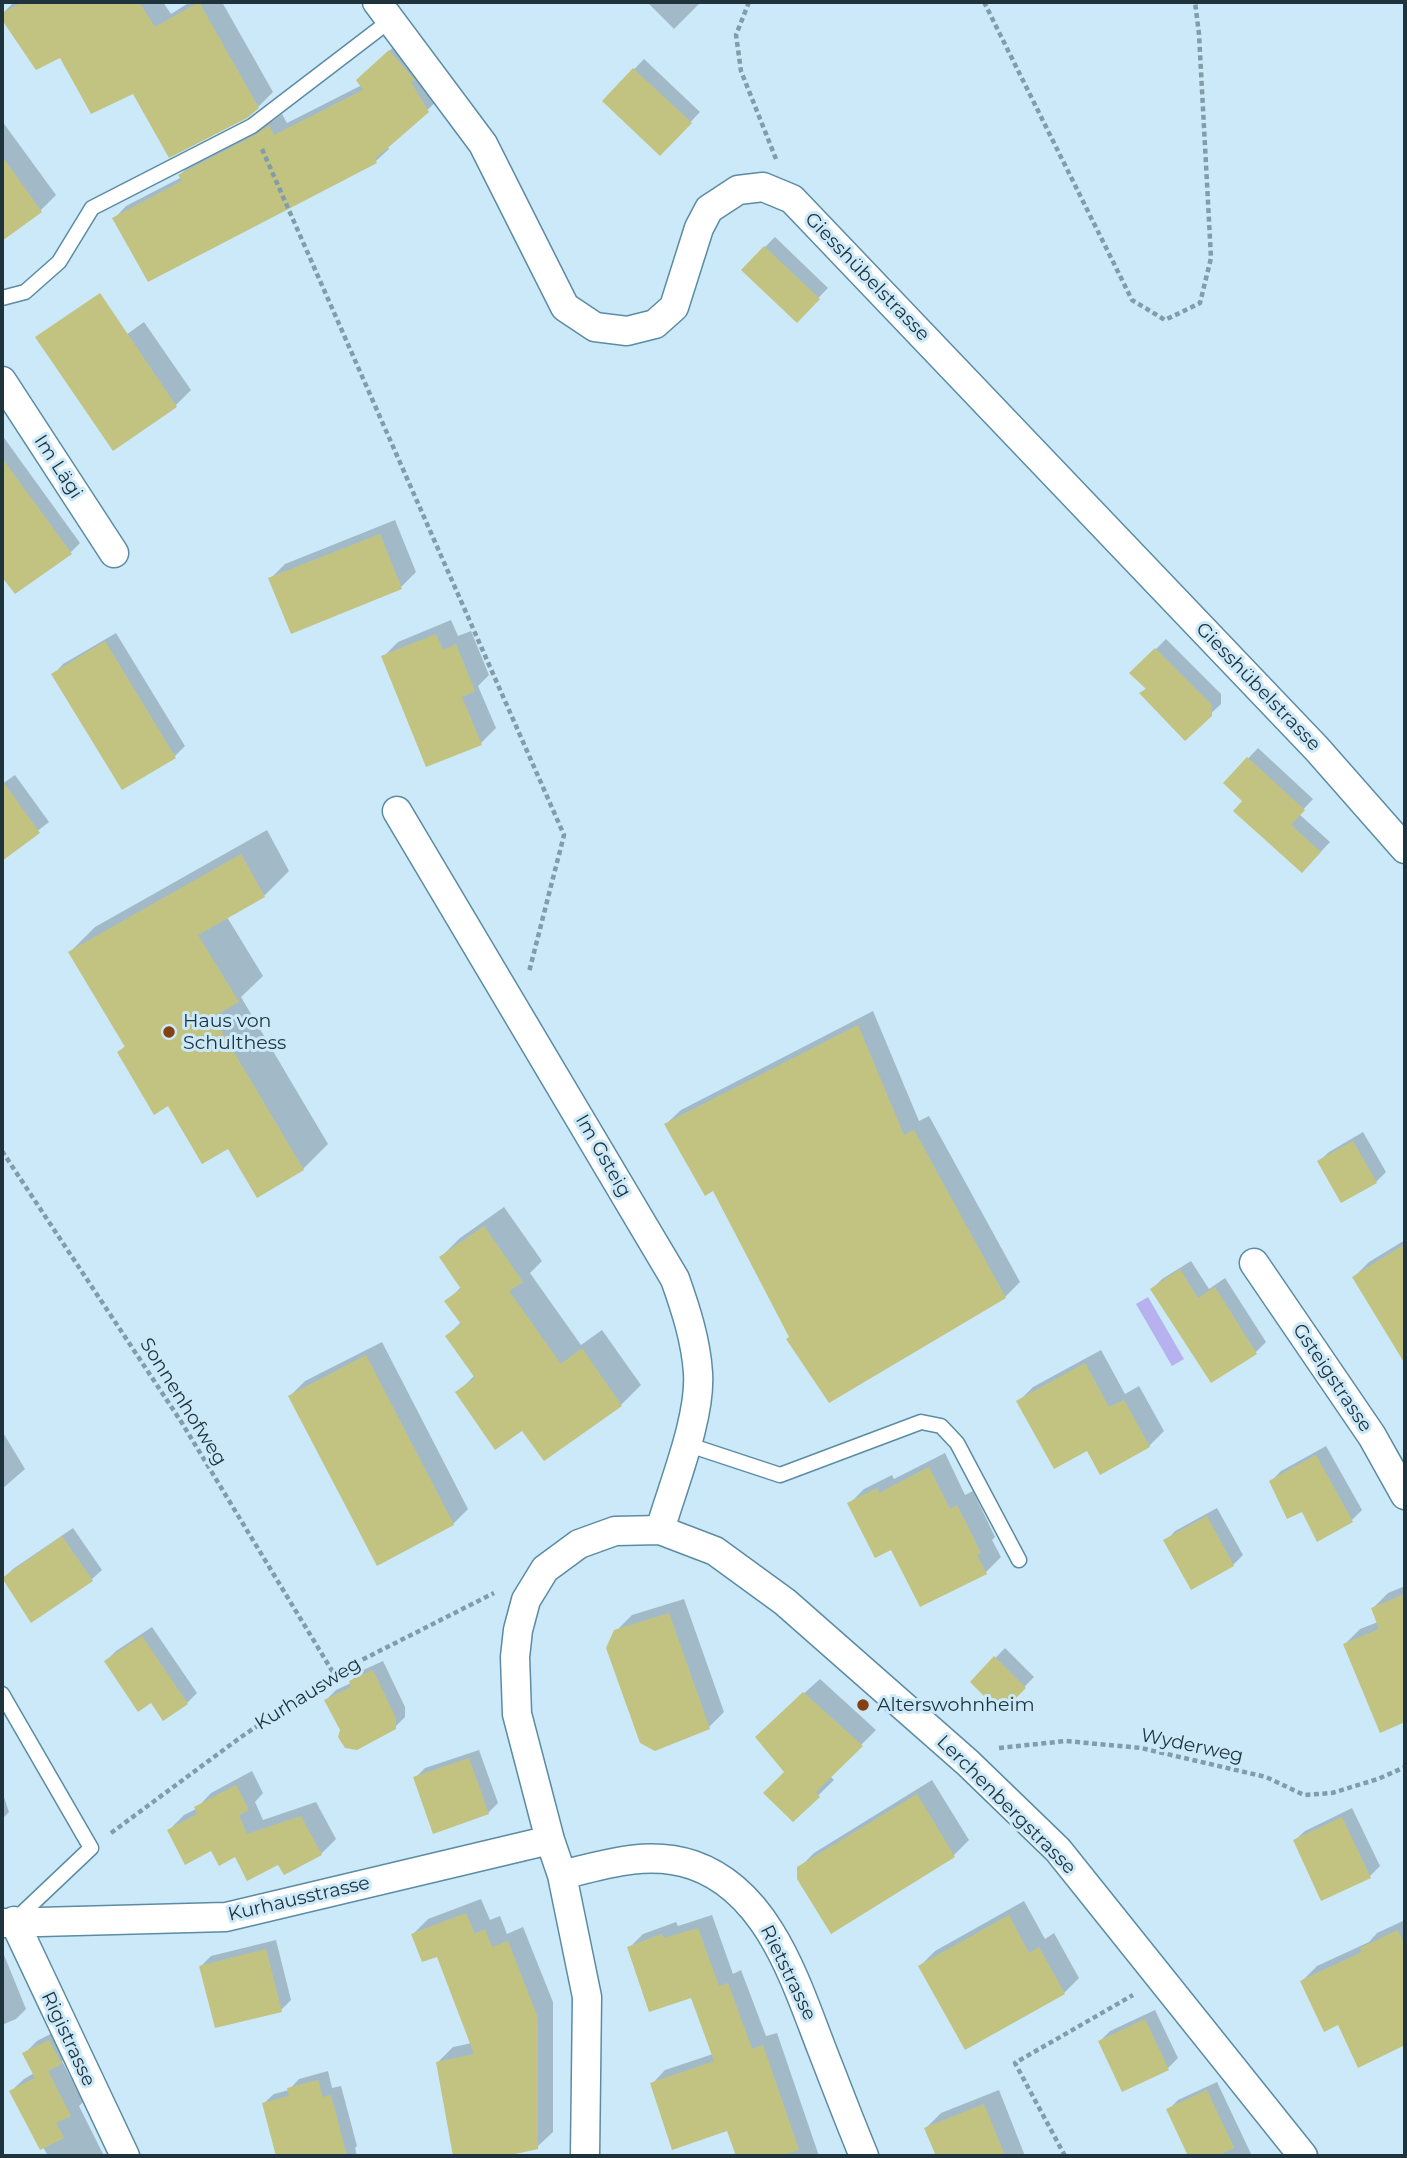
<!DOCTYPE html>
<html>
<head>
<meta charset="utf-8">
<style>
	body { margin:0 }
	#map { position:relative; width:1407px; height:2158px; overflow:hidden; background:#cbe9f9; font-family:Montserrat,sans-serif }
	canvas { display:block }
	.frame { position:absolute; inset:0; border:4px solid #1f333d; pointer-events:none }
</style>
</head>
<body>
<div id="map">
<canvas width="1407" height="2158"></canvas>
<div class="frame"></div>
</div>
<script>
const ctx = document.querySelector('canvas').getContext('2d');
ctx.lineJoin = 'round';
function fillPath(path, color) {
  ctx.fillStyle = color;
  ctx.fill(path, 'evenodd');
}
function strokePath(path, color, width, dash) {
  ctx.strokeStyle = color;
  ctx.lineWidth = width;
  ctx.lineCap = dash ? 'butt' : 'round';
  ctx.setLineDash(dash || []);
  ctx.stroke(path);
}
function label(font, color, halo, rows, align = 'center') {
  ctx.font = font + ' Montserrat,sans-serif';
  ctx.lineWidth = 6;
  ctx.setLineDash([]);
  ctx.textBaseline = 'middle';
  ctx.strokeStyle = halo;
  ctx.fillStyle = color;
  for (const [text, x, y, turn = 0] of rows) {
    ctx.save();
    ctx.translate(x, y);
    ctx.rotate((+turn || 0) * Math.PI / 180);
    ctx.textAlign = isNaN(turn) ? turn : align;
    if (halo) ctx.strokeText(text, 0, 0);
    ctx.fillText(text, 0, 0);
    ctx.restore();
  }
}
const water = new Path2D(`
	M1148 1297 1184 1359 1172 1366 1136 1304Z`);
const shadow = new Path2D(`
	M14 2H163L171 14 190 2H222L273 92 258 107 134 92 61 55 37 68 2 17V14Z
	M647 2H701L674 29Z
	M402 39 440 98 388 147 389 149 376 161 149 280 114 219 126 206 182 177 180 175 193 162 271 122 282 114 287 123 362 85 371 68Z
	M644 59 700 112 660 154 604 101Z
	M2 121 56 195 41 210 2 239Z
	M775 237 828 288 796 321 743 269Z
	M144 322 191 390 176 405 113 448 82 367Z
	M2 435 80 543 71 552 15 592 2 574Z
	M395 520 416 572 401 587 270 579 285 564Z
	M451 620 458 636 471 631 489 675 478 686 496 728 481 743 383 657 398 642Z
	M116 633 185 746 175 756 54 674 63 664Z
	M1166 639 1221 694V704L1185 738 1142 693 1147 687 1132 673Z
	M1258 748 1313 799 1299 814 1330 842 1312 861 1225 783Z
	M15 775 49 822 2 859V784Z
	M267 830 289 871 264 896 227 917 263 976 241 997 328 1144 303 1169 228 1146 168 1104 119 1052 126 1045 70 952 95 927Z
	M873 1011 919 1121 929 1116 1020 1282 1005 1297 713 1189 666 1124 681 1110Z
	M1363 1132 1386 1172 1376 1182 1319 1161 1329 1152Z
	M504 1207 542 1261 530 1273 581 1345 602 1330 641 1385 621 1405 522 1428 457 1393 475 1375 447 1336 461 1322 447 1301 461 1287 441 1257 460 1238Z
	M1405 1240V1361L1354 1277 1369 1262Z
	M1191 1261 1209 1289 1225 1278 1266 1342 1256 1352 1211 1381 1152 1289 1162 1279Z
	M382 1342 468 1509 453 1524 290 1396 305 1381Z
	M1101 1350 1125 1394 1139 1386 1164 1431 1149 1446 1087 1448 1018 1402 1033 1387Z
	M2 1431 25 1469 2 1489Z
	M1326 1446 1362 1510 1352 1520 1271 1481 1281 1471Z
	M945 1453 965 1495 973 1491 995 1537 992 1540 1001 1557 986 1572 849 1504 864 1489 892 1475 894 1479Z
	M1217 1508 1243 1555 1233 1565 1166 1541 1175 1531Z
	M73 1528 102 1570 92 1579 32 1621 3 1579 13 1569Z
	M1405 1586V1720L1381 1730 1345 1644 1360 1629 1378 1622 1373 1608 1388 1593Z
	M684 1599 724 1712 709 1727 616 1631 632 1615Z
	M152 1627 197 1693 187 1703 152 1701 106 1661 116 1651Z
	M1005 1648 1034 1677 1001 1711 972 1682Z
	M383 1661 405 1707V1717L395 1727 341 1730 326 1700 336 1690 351 1683V1681L361 1671Z
	M820 1679 876 1730 830 1776 834 1780 793 1820 787 1772 772 1722Z
	M479 1750 498 1803 488 1813 415 1778 425 1768Z
	M252 1771 263 1793 255 1802 263 1820 316 1802 336 1839 321 1854 278 1862 212 1849 169 1830 184 1815 196 1809 211 1793Z
	M932 1780 969 1840 954 1855 831 1931 799 1868 814 1853Z
	M2 1791 9 1812 2 1819Z
	M1352 1808 1380 1866 1370 1876 1322 1899 1295 1840 1305 1831Z
	M481 1899 490 1920 500 1916 507 1934 523 1927 553 2002V2132L537 2147 498 2156H455L438 2062 453 2047 472 2043 438 1955 413 1934 428 1919Z
	M1024 1901 1045 1939 1054 1933 1079 1978 1064 1993 920 1966 935 1951Z
	M712 1915 733 1974 741 1970 766 2036 777 2033 819 2156H738L728 2129 652 2084 665 2070 713 2054 692 1996 629 1948 643 1934 676 1922 678 1926Z
	M1405 1920V2043L1358 2065 1339 2023 1302 1981 1317 1966 1369 1942 1377 1933Z
	M276 1940 291 2000 281 2010 201 1966 211 1956Z
	M2 1950 26 2009 16 2019 2 2025Z
	M1155 2010 1178 2058 1168 2068 1100 2041 1110 2031Z
	M62 2028 73 2050 62 2061 83 2102 79 2106 104 2156H48L11 2091 24 2079 34 2073 24 2054 37 2041Z
	M328 2071 332 2088 341 2086 357 2146 355 2148 357 2156H278L264 2103 274 2094 289 2090 299 2079Z
	M1217 2082 1252 2156H1190L1168 2110 1178 2100Z
	M999 2090 1025 2156H937L926 2128 941 2113Z`);
const building = new Path2D(`
	M23 2H139L155 27 199 2 259 108 247 118 169 158 133 94 91 114 60 58 36 70 2 20V13Z
	M389 50 415 80 411 82 429 112 375 159 377 163 148 282 112 218 182 181 178 175 257 134 269 125 274 135 363 90 356 80Z
	M633 68 692 123 660 156 602 101Z
	M2 156 42 212 2 241Z
	M764 246 820 299 797 323 741 270Z
	M100 293 177 407 113 451 35 337Z
	M2 458 72 554 15 594 2 577Z
	M380 534 402 589 291 634 268 578Z
	M436 634 443 650 456 644 475 691 462 697 482 745 426 767 381 656Z
	M105 641 176 758 122 790 51 674Z
	M1155 648 1212 705V716L1185 741 1139 693 1146 689 1129 673Z
	M1247 757 1305 810 1291 825 1321 852 1302 873 1233 811 1242 801 1223 783Z
	M2 780 40 833 2 861Z
	M241 854 265 897 198 935 239 1002 213 1017 304 1170 257 1198 228 1149 202 1164 168 1106 154 1115 117 1052 125 1047 68 952Z
	M858 1025 904 1135 914 1130 1006 1298 829 1403 786 1339 789 1337 713 1191 705 1196 664 1124Z
	M1353 1141 1377 1183 1341 1203 1317 1161Z
	M484 1226 523 1282 509 1291 561 1364 582 1348 622 1406 544 1461 522 1431 495 1450 455 1392 475 1378 445 1336 461 1324 444 1301 461 1289 439 1257Z
	M1405 1244V1364L1352 1277Z
	M1180 1269 1198 1298 1215 1287 1257 1354 1211 1383 1150 1289Z
	M366 1355 454 1525 377 1566 288 1396Z
	M1085 1363 1109 1407 1124 1400 1150 1447 1100 1475 1087 1451 1054 1469 1016 1401Z
	M1316 1455 1353 1522 1317 1542 1302 1512 1287 1519 1269 1481Z
	M929 1467 950 1509 957 1505 981 1553 977 1555 987 1574 920 1607 891 1550 875 1558 847 1503 877 1488 879 1493Z
	M1207 1516 1234 1566 1191 1590 1163 1540Z
	M62 1536 93 1581 31 1623 2 1578Z
	M1405 1594V1722L1380 1733 1343 1644 1379 1629 1371 1608Z
	M669 1613 710 1729 655 1751 640 1743 606 1648 614 1630Z
	M142 1636 188 1704 163 1721 151 1703 138 1712 104 1661Z
	M994 1656 1026 1688 1001 1713 970 1682Z
	M373 1670 396 1718V1729L357 1750 345 1748 338 1737 340 1730 324 1700 351 1687 349 1681Z
	M803 1692 863 1746 816 1792 820 1797 793 1822 763 1793 784 1772 755 1737Z
	M469 1758 489 1814 433 1834 413 1777Z
	M236 1785 249 1810 239 1815 247 1834 301 1816 322 1855 284 1875 278 1865 247 1881 235 1857 219 1866 211 1851 185 1865 167 1830 197 1814 194 1807Z
	M917 1794 955 1857 831 1934 797 1879V1867Z
	M1342 1817 1371 1878 1321 1901 1293 1840Z
	M466 1913 475 1934 485 1929 492 1947 508 1941 538 2018V2149L506 2156H453L436 2062 474 2054 437 1957 422 1962 411 1934Z
	M1009 1915 1029 1953 1039 1947 1065 1994 965 2050 918 1966Z
	M698 1928 719 1986 728 1983 752 2049 763 2045 799 2150 780 2156H736L727 2131 672 2150 650 2083 714 2061 691 1998 649 2012 627 1947 662 1934 664 1938Z
	M1398 1930 1405 1945V2045L1358 2068 1338 2025 1324 2032 1300 1981 1362 1952 1360 1948Z
	M266 1949 282 2012 215 2028 199 1966Z
	M1145 2019 1169 2070 1122 2092 1098 2041Z
	M49 2040 62 2064 48 2071 71 2116 56 2123 64 2138 40 2150 9 2091 35 2078 22 2053Z
	M318 2080 323 2097 331 2095 347 2156H276L262 2103 289 2096 287 2088Z
	M1207 2090 1234 2148 1217 2156H1188L1166 2109Z
	M984 2104 1005 2156H936L924 2128Z`);
const path = new Path2D(`
	M749 2 736 35 741 71 776 159
	M984 2 1132 300 1165 320 1200 303 1211 258 1199 34 1195 2
	M262 149 564 835 529 972
	M2 1151 182 1423 334 1674
	M999 1748 1066 1741 1141 1748 1266 1777 1304 1795 1332 1793 1378 1779 1405 1767
	M111 1833 241 1737 334 1674 494 1593
	M1065 2156 1015 2063 1133 1995`);
const service = new Path2D(`
	M2 298 25 292 59 262 92 208 252 126 392 19
	M686 1444 780 1475 921 1422 941 1426 957 1443 1019 1560
	M2 1694 91 1848 15 1920`);
const minor = new Path2D(`
	M377 2 483 144 565 307 595 327 627 331 655 324 674 307 699 228 709 209 738 190 763 187 792 199 1317 749 1405 849
	M2 381 114 553
	M397 811 675 1279C686 1310 696 1341 698 1373 701 1418 673 1485 660 1530
	M1254 1263 1372 1436 1405 1495
	M562 1875C605 1864 649 1850 693 1865 768 1891 795 1980 821 2047 835 2083 849 2120 864 2156
	M14 1921 125 2156
	M2 1923 226 1917 550 1840
	M585 2156 587 1997 562 1875 550 1840 517 1714 515 1657 518 1630 526 1600 545 1569 579 1544 615 1531 660 1530 715 1551 785 1602 968 1763 1058 1850 1303 2156`);
const markers = [
	[169,1032,7,"#844114"],
	[863,1705,7,"#844114"]
];
const streetNames = [
	["Giesshübelstrasse",867,277,46],
	["Im Lägi",58,467,57],
	["Giesshübelstrasse",1258,687,46],
	["Im Gsteig",603,1156,60],
	["Gsteigstrasse",1332,1378,56],
	["Sonnenhofweg",183,1402,58],
	["Kurhausweg",308,1694,-32],
	["Wyderweg",1192,1746,12],
	["Lerchenbergstrasse",1006,1805,45],
	["Kurhausstrasse",299,1899,-13],
	["Rietstrasse",788,1973,64],
	["Rigistrasse",68,2039,65]
];
const poiNames = [
	["Haus von",183,1021],
	["Schulthess",183,1043],
	["Alterswohnheim",877,1705]
];
fillPath(water, '#b8b1ef');
fillPath(shadow, '#0003');
fillPath(building, '#c2c381');
strokePath(service, '#5b8ca4', 17);
strokePath(minor, '#5b8ca4', 31);
strokePath(path, '#829ca9', 4.5, [5, 3.5]);
strokePath(service, '#fff', 14);
strokePath(minor, '#fff', 28);
for (const [x, y, r, color] of markers) {
  const dot = new Path2D();
  dot.arc(x, y, r, 0, 2 * Math.PI);
  ctx.fillStyle = color;
  ctx.fill(dot);
  strokePath(dot, '#cbe9f9', 2.5);
}
label('19px', '#1f333d', '#cbe9f9', streetNames);
label('19px', '#1f333d', '#cbe9f9', poiNames, 'left');
</script>
</body>
</html>
